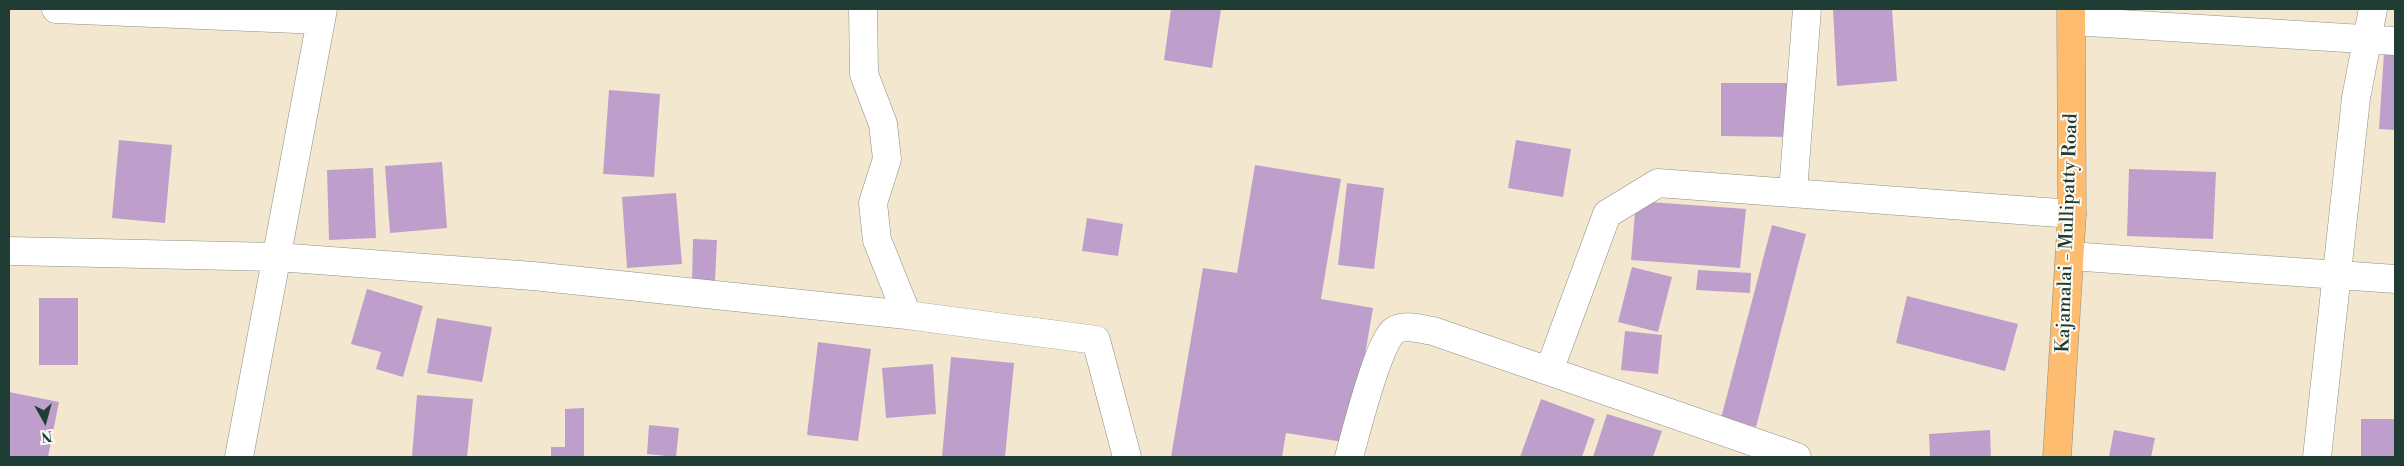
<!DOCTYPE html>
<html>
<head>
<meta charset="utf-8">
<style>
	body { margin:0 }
	#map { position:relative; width:2404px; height:466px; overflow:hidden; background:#f4e7d0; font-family:"Libre Bodoni",serif }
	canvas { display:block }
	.frame { position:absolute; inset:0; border:10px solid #1f3d34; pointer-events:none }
	.north { position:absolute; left:20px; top:396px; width:50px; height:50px; -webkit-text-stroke:4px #fdfcf7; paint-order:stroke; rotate:173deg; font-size:14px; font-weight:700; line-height:20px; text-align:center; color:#1f3d34 }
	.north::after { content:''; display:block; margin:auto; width:18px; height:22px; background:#1f3d34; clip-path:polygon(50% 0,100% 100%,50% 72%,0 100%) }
</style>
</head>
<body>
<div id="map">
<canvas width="2404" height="466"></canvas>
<div class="frame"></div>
<div class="north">N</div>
</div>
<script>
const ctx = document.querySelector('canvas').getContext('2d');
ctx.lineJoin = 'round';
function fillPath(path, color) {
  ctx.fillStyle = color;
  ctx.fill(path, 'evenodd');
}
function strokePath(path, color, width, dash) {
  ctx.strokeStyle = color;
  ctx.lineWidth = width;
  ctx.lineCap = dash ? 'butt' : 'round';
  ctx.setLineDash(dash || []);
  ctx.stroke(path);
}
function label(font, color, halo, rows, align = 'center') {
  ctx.font = font + ' "Libre Bodoni",serif';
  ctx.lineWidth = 4;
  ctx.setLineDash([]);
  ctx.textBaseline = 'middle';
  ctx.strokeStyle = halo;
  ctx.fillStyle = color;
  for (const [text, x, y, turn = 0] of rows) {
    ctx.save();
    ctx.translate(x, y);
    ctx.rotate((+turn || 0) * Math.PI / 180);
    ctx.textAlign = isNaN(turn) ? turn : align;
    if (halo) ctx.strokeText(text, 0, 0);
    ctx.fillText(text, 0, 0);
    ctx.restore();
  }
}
const building = new Path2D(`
	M1171 9H1221L1212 68 1164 60Z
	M1833 9H1892L1897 81 1837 86Z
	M2384 53 2395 54V130L2379 129Z
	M1721 83H1789V137L1721 136Z
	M609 90 660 94 654 177 603 174Z
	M119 140 172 145 165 223 112 218Z
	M1516 140 1571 149 1563 197 1508 188Z
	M442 162 447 228 390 233 385 166Z
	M1255 165 1341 179 1321 299 1373 308 1350 443 1286 433 1282 457H1171L1203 268 1237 273Z
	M373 168 376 238 329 240 327 170Z
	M2129 169 2216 172 2213 239 2127 236Z
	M1347 183 1384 188 1374 269 1338 265Z
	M676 193 682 264 627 268 622 197Z
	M1636 201 1746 209 1740 268 1631 260Z
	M1087 218 1123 224 1118 256 1082 251Z
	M1772 225 1806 234 1756 427 1721 418Z
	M693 239 717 240 715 282H692Z
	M1632 267 1672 277 1658 332 1618 322Z
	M1698 270 1751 273 1750 293 1696 290Z
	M367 289 423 306 403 377 376 369 381 352 351 344Z
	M1907 296 2018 324 2005 371 1896 343Z
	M39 298H78V365H39Z
	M437 318 492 327 482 382 427 373Z
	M1625 331 1662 335 1658 374 1621 370Z
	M818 342 871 349 858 441 807 435Z
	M951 357 1014 363 1005 457H942Z
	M933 364 936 414 886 418 882 368Z
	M9 392 59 402 48 457H9Z
	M417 395 473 399 467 457H412Z
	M1541 399 1595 419 1582 457H1520Z
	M584 408V457H551V447H565V409Z
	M1607 414 1662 431 1653 457H1593Z
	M2361 419H2395V457H2361Z
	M649 425 679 428 676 457 647 454Z
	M1990 430 1991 457H1930L1929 434Z
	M2114 430 2155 438 2151 457H2109Z`);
const minor = new Path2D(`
	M56 9 321 20
	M863 9 864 74 883 124 887 159 873 203 877 240 907 315 1096 340 1127 457
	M2072 21 2395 41
	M1793 191 1807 9
	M9 251 277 257 533 276 907 315
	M2070 256 2395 279
	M1549 371 1607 214 1658 183 2072 214
	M239 457 323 9
	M1349 457C1355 436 1379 339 1395 330 1406 324 1420 329 1433 331L1797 457
	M2317 457 2356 98 2373 9`);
const major = new Path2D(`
	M2057 457 2072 214 2071 9`);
const streetNames = [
	["Kajamalai - Mullipatty Road",2068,233,-88]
];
fillPath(building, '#be9fcc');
strokePath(minor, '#8a9282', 29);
strokePath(major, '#8a9282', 29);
strokePath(minor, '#fff', 28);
strokePath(major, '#fdbc70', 28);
label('19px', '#1f3d34', '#fdfcf7', streetNames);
</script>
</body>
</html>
